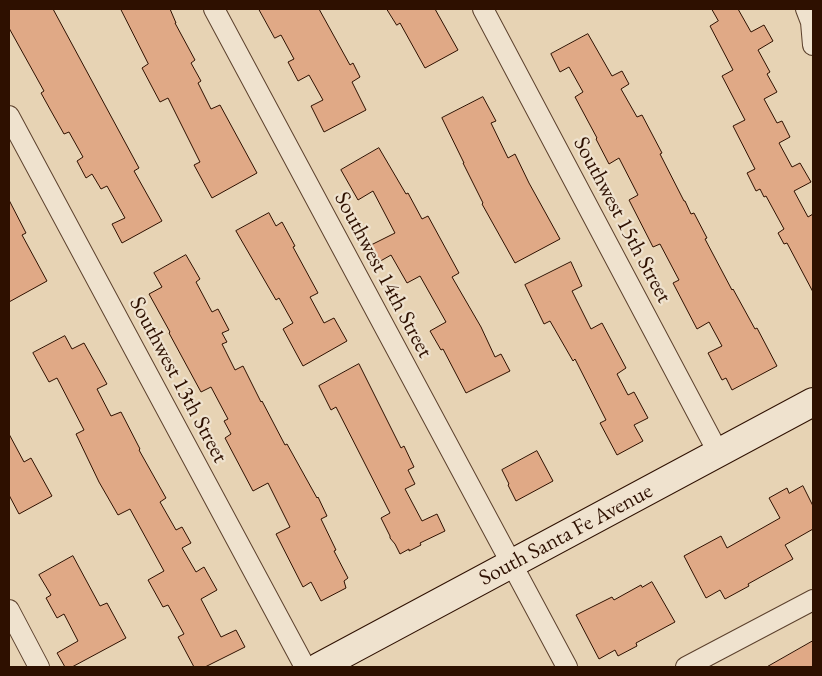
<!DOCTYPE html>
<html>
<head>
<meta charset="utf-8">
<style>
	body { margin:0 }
	#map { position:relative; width:822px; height:676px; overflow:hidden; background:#e7d3b4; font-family:"EB Garamond",serif }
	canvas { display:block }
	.frame { position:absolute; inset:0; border:10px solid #2e1000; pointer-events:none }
</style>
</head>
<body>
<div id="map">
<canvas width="822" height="676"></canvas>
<div class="frame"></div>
</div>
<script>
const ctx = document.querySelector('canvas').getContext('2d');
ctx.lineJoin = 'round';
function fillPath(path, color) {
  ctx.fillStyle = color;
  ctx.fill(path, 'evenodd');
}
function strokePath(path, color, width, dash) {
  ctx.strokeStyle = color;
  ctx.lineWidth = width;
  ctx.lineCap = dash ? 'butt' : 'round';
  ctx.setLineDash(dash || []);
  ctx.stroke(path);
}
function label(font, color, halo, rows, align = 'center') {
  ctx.font = font + ' "EB Garamond",serif';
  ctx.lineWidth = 4.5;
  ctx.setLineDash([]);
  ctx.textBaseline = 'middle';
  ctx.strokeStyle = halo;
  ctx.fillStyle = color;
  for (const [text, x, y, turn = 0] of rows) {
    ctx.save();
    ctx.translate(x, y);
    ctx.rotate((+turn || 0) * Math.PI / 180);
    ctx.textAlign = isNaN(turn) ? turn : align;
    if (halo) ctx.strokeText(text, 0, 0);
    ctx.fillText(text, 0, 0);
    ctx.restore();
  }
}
const building = new Path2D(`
	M9 9H53L139 168 134 171 162 221 122 243 112 224 125 218 107 186 101 189 92 174 86 178 77 161 83 157 69 132 64 134 51 111 41 93 44 91 9 28Z
	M121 9H170L176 23H175L195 60 191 63 201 81 198 83 211 109 220 105 257 173 212 198 194 165 200 162 168 98 160 102 142 68 148 64Z
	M259 9H319L350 65 353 63 360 77 352 82 366 110 324 132 311 106 323 100 309 75 298 81 288 62 294 59 281 35 275 38Z
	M387 9H435L458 50 425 68 400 23 397 25Z
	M712 9H738L751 32 764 25 773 41 758 50 770 72 767 74 777 92 764 99 777 123 782 121 790 137 779 143 792 167 800 163 811 182 794 191 808 217 813 214V292L787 243 784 244 778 233 784 229 766 196 764 197 760 189 756 191 747 173 755 169 733 126 745 120 722 76 733 70 710 26 718 21Z
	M588 34 612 76 622 71 629 84 621 89 637 117 642 115 662 153 660 154 684 201H685L691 214 694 213 707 238 705 239 732 290 733 289 755 329 757 328 777 366 732 390 726 378 722 380 708 353 722 346 709 322 697 329 673 283 679 280 660 244 653 247 629 200 638 195 619 158 609 164 596 139 597 138 575 97 583 92 569 67 560 72 551 54Z
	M483 97 496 121 491 123 508 158 515 154 529 183 560 239 515 263 482 204 483 203 463 163H464L442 118Z
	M379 148 406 194 408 193 422 219 428 216 459 273 452 277 481 327 495 357 501 354 510 371 466 393 443 349 441 350 430 331 446 322 420 276 407 283 391 255 377 263 369 246 395 233 373 191 358 200 341 170Z
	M9 200 26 233 22 235 47 281 9 302Z
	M269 213 276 226 282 222 295 246 293 247 318 293 310 297 324 323 334 318 347 341 303 366 283 329 293 323 279 298 276 300 236 231Z
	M186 255 200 279 196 282 212 312 218 309 229 330 222 333 227 342 222 344 235 370 243 366 261 402 262 401 285 445 287 444 317 498 318 497 327 516 321 519 336 550 334 551 348 578 344 581 346 588 321 601 311 582 303 587 276 534 290 527 268 483 253 491 225 438 231 434 224 421 228 419 211 387 201 392 169 333 170 332 149 294 162 287 154 273Z
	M571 262 582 286 572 291 591 329 602 323 626 368 617 374 628 395 634 392 648 418 634 425 643 441 617 455 600 423 606 420 575 359 573 361 550 321 544 324 525 285Z
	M65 336 72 349 84 343 107 384 97 389 111 416 121 412 140 449 139 450 166 498 160 502 176 530 182 527 191 543 182 548 196 572 204 567 217 590 201 599 221 637 236 630 245 647 205 667H194L178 637 184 634 168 605 163 607 148 580 164 571 130 509 118 515 99 482 76 434 84 430 57 378 49 382 33 353Z
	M359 364 401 448 404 446 414 467 408 470 415 484 405 489 422 521 437 514 445 531 420 543 421 545 409 551V549L400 554 395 544 390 538V536L381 518 390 513 336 407 331 410 319 386Z
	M9 434 24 462 31 458 52 496 19 514 9 495Z
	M537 451 553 481 516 501 508 485 509 484 502 470Z
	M803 486 813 506V529L785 545 793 559 748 584 749 586 725 599 720 590 706 598 684 556 721 536 727 548 780 518 769 498 787 488 789 493Z
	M73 556 100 606 107 603 126 638 72 667H65L57 653 78 641 64 614 57 618 46 598 51 595 39 575Z
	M652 582 675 622 636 643 637 646 618 656 615 650 599 659 576 615 612 597 614 600 641 585 642 587Z
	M813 641V667H767Z`);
const minor = new Path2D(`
	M214 9 567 667
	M483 9 719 454
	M806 9 811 22 813 45
	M9 116 305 667
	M9 610 39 667
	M686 667 813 600`);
const secondary = new Path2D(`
	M319 667 813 402`);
const streetNames = [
	["Southwest 15th Street",622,220,62],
	["Southwest 14th Street",383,275,62],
	["Southwest 13th Street",178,380,62],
	["South Santa Fe Avenue",566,535,-28]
];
fillPath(building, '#e0a986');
strokePath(building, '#2e1000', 1);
strokePath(minor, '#5c412d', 22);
strokePath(secondary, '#2e1000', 30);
strokePath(minor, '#efe2ce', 20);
strokePath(secondary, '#efe2ce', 28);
label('22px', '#2e1000', '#efe2ce', streetNames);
</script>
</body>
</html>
